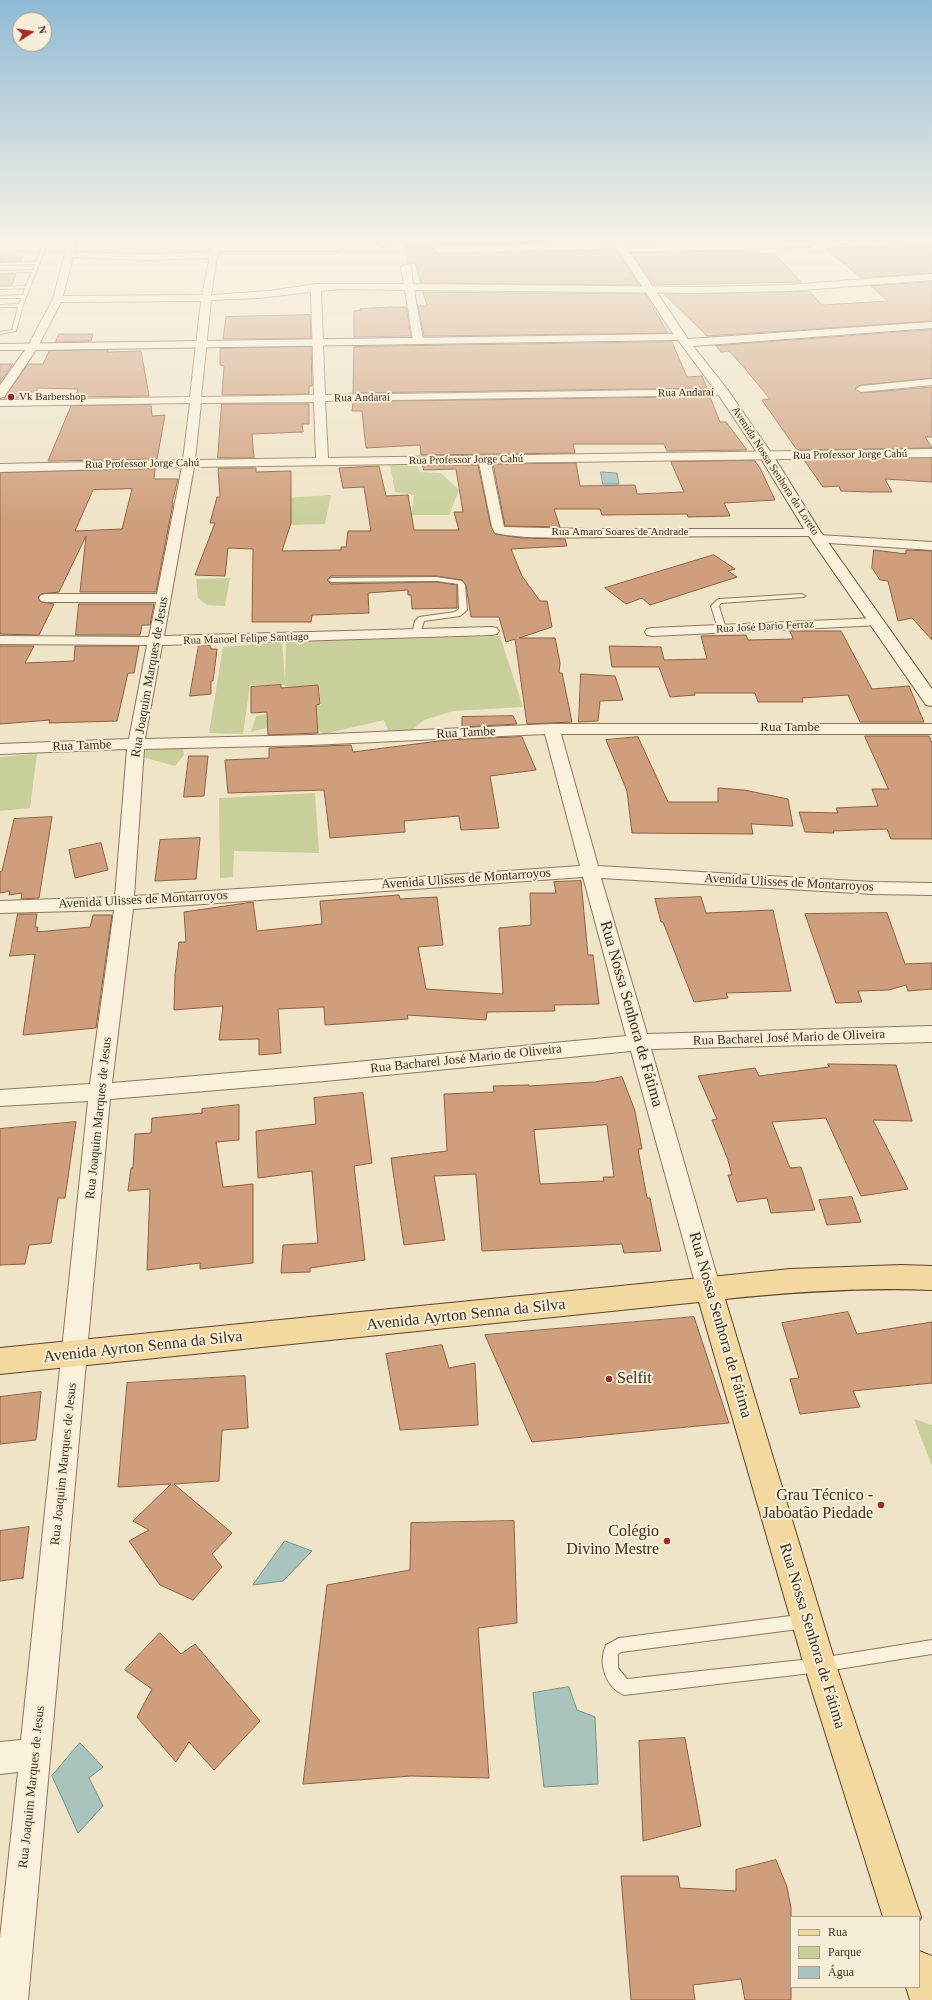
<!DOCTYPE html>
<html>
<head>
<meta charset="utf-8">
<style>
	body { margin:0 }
	#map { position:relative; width:932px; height:2000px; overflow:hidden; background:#f0e4c8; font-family:Georgia,serif }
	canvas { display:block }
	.legend { position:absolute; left:790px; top:1916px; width:130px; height:72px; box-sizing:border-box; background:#f7eed8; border:1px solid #ada18e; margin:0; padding:5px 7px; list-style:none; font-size:12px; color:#3d2e20 }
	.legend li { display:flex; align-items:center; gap:8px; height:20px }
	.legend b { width:20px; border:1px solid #ada18e }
	.north { position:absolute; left:12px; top:12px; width:40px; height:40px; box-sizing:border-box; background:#f7eed8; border:1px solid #ada18e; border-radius:50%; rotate:78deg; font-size:11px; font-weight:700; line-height:16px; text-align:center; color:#3d2e20 }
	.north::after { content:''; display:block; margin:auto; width:14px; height:18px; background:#9e2a2b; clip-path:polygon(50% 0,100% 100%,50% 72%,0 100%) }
</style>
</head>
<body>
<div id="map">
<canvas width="932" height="2000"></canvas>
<ul class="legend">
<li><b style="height:5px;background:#f3d9a0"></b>Rua</li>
<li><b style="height:11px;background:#c9cf9b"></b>Parque</li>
<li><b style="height:11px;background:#a9c4bc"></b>Água</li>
</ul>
<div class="north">N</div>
</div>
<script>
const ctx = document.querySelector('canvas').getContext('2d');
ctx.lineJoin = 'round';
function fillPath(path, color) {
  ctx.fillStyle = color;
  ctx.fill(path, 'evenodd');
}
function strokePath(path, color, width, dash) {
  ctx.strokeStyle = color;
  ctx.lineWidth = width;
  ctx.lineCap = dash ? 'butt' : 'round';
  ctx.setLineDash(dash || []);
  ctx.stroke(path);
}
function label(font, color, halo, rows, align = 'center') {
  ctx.font = font + ' Georgia,serif';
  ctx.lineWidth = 4;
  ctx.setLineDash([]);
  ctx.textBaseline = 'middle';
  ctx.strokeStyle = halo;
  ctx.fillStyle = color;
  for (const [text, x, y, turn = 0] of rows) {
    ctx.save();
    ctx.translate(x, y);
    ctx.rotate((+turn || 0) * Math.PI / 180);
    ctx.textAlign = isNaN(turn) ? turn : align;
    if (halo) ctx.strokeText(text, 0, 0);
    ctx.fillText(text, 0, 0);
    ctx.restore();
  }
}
const green = new Path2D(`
	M390 465 417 466 420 472 441 473 459 490 449 515H411L414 495 395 492Z
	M331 495 325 524 262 526 268 499Z
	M230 578 225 606 207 605 198 598 196 579Z
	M500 636 523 707 453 711 424 720 410 732 388 730 384 720 324 734 317 729 313 716 251 732 256 716 282 712 283 707 321 705 319 685 285 687V685H250L243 734 209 733 223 647 282 642 285 680 286 642Z
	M156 738 183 745 184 755 175 766 142 757 146 742Z
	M37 754 30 808 0 811V757Z
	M315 793 319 853 234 851 233 877 220 878 219 798Z
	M914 1419 932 1425V1466Z`);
const water = new Path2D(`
	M601 472 617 473 619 484H603Z
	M285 1541 312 1551 283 1581 253 1585Z
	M569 1687 577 1710 595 1717 598 1784 544 1787 533 1693Z
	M80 1743 103 1767 89 1778 103 1806 78 1833 52 1776Z`);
const building = new Path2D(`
	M438 242H551L438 244 432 249 438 254 616 250 639 285 421 283 415 263H408L405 243Z
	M932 243V273L861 278 826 249Z
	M24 251 21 261 0 262V252Z
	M730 251H757L761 254 774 253 801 282 655 285 632 253Z
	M0 274H16L12 285 0 286Z
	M932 282V321L707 336 664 294 809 291 822 305 888 301 871 286Z
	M423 292 645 294 668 333 424 336 418 306H427Z
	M391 307H406L411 336 354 337V311L361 310 360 309Z
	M310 315 311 338 223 339 226 317Z
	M932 330V378L861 385 855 388 861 393 932 387V437H925L932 448 797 450 762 400 770 399 742 365 729 351 721 352 716 346Z
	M59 334H93L91 341 56 342Z
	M672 342 687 377 702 376 707 388 353 393 354 347Z
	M311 347 312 386H309V394L222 395 224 366 220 365V349Z
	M108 350 107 352 141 351 149 396 75 397 78 389 38 388 36 392H21L18 398H4L28 364H43L49 351Z
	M0 364H13L0 382Z
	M710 397 720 422H726L747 450 667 451 664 444H573L575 453 421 455 420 445 366 448 362 411H352L353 402Z
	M222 404H309V424H302L303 432 252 434 254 458H218Z
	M151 405 152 416 165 415 157 459 48 461 71 406Z
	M932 458V482L885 479 892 492H869L841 491 839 486 823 487 804 460Z
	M755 461 760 468 775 500 724 503 730 516 688 517 687 514 602 515 600 509H554L560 527 505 526 493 464 576 463 580 486 635 485 637 494 684 492 671 462Z
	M423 465H478L491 527 495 534 521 538 565 539 567 546 511 549 522 576 540 601H547L552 627 519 638H555L560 663 559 673H562L572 722 527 724 515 639 506 642 499 617H471L466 585 462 580 437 576H331L327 580 331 584 437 582 457 585V608L412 609 411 595H408V590L368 593 369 613 312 615 311 622H252L253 549 228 548 225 576 195 575 215 523H210L217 497H220L218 468H256V472L291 471V523L282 551 341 550V547H346L348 531H371L364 487 343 488 339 468 379 466 386 496 408 495 414 530H459L454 512H463L456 469 424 470Z
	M155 469 154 479H178L172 503H173L156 592H80L86 536 59 592 41 594 38 597 41 602 54 604 39 635 0 634V473ZM132 489 122 529 75 531 93 490Z
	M874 550 906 554V550L932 551V640L912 618 898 621 888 581 880 580 872 568Z
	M714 555 735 569 728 571 737 577 650 605 642 598 626 604 605 588Z
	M79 604H154L150 625H142L140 635H76Z
	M790 631H841L872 689 909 686 924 722H860L848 695 802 698 803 702H758L755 693H694L695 695 670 697 659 667H612L609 646 661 647 664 660 707 659 701 636 746 635 748 640 793 639Z
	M199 645H210L211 649H217L213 681H211V694L190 696Z
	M0 646H34L25 663 74 661 75 646H139L134 673H128L117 721 49 723 50 720 0 724Z
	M581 674 615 676 623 700 600 701 598 721 579 722Z
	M281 685V688L318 685 320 704 316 705 318 733 268 735 267 712 251 713V687Z
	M513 716 517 724 462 727V717Z
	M865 736H929L932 743V839H891L887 829 833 831 834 833 805 832 799 812 838 813 836 808 878 806 872 789H888Z
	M522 737 536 770 490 776 499 828 461 830 459 816 404 821 405 832 330 838 324 790 228 793 225 760 269 758V748L351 745 353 752 447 740Z
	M638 737 668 802H718V788L744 790 788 799 793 826 751 824 753 834 632 833 627 791 606 740Z
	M189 756H208L204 796 184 797Z
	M52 817 39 898 21 899 22 893 9 895 10 891 0 893V872L2 871 14 819Z
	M200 838 196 879 155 881 160 840Z
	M101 843 108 870 75 878 69 850Z
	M581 881 588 955H593L599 1004 554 1005 555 1011 487 1012 486 1020 407 1015 408 1019 325 1025 324 1007 278 1009 281 1053 259 1055V1039L219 1040 223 1006 174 1010 175 975 179 942H186L184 912 253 902 257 931 322 924 320 901 399 895 400 899 437 897 443 945 418 947 426 989 503 994 499 928 531 925 530 893H556L554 882Z
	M701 897 706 913 773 910 791 991 726 993 728 998 694 1002 663 922H661L655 899Z
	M887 913 905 964 932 963V989L908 991 906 985 889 990 858 991 862 1002 836 1003 805 914Z
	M18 914H37L35 927H38L37 932 90 927 93 915H112L96 1028 23 1035 35 954 10 956Z
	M828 1064 896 1065 912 1121 873 1120 908 1189 861 1196 826 1118 772 1122 790 1168 801 1167 815 1210 771 1213 767 1198 737 1202 728 1175H732L728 1160 712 1120 717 1119 698 1076 755 1068 759 1076 829 1067Z
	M622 1077 635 1111 642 1149H638L647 1198H650L661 1251 624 1253 622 1244 482 1251 476 1174 434 1176 445 1240 404 1245 391 1158 447 1151 444 1094 494 1092 493 1086 529 1085V1086L595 1082ZM607 1125 614 1177H603L604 1181 540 1184 534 1130Z
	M363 1093 372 1163 354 1166 365 1260 310 1268V1272L281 1273 283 1245 318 1243 312 1171 258 1178 256 1131 316 1124 314 1098Z
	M239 1105V1140L216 1142 223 1187 253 1184V1263L200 1269V1263L147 1270 150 1189 128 1191 131 1168H133L135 1134 151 1133 152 1118 202 1113V1109Z
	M76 1122 65 1198H58L51 1243 29 1245 25 1264 0 1265V1129Z
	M852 1197 861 1222 827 1225 819 1200Z
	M848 1312 857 1334 932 1322V1383L853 1391 860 1407 800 1414 790 1379 799 1378 782 1323Z
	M694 1317 729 1423 532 1442 485 1335Z
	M442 1345 449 1368 475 1363 478 1425 400 1430 386 1354Z
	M245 1376 248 1428 222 1430 219 1481 174 1484 232 1533 212 1554 222 1567 193 1600 160 1585 129 1541 149 1530 133 1521 171 1484 118 1487 127 1383Z
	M41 1392 36 1440 0 1444V1397Z
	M514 1521 517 1623 478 1628 489 1778 411 1776 303 1784 327 1585 410 1570 411 1523Z
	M29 1527 23 1578 0 1581V1531Z
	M160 1633 181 1654 195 1644 260 1721 214 1770 189 1742 176 1762 137 1717 152 1689 125 1670Z
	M685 1738 701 1826 643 1841 639 1741Z
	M776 1860 787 1887 791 1908V2000H745L741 1979 693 1985 695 2000H631L621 1876H678L680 1888 736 1891V1870Z`);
const lane = new Path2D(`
	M44 242H48L23 305 16 331 0 334V332L12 330 18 307H0V305L19 304 22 298H0V296L23 295 25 288 0 289V287L26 286 32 272 0 273V271L33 270 35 264 0 265V263L36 262Z
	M437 577 462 581 465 585 467 610 460 616 424 621 420 634 416 636 412 634 415 621 419 617 455 612 459 609 458 584 437 581 331 582 328 580 331 578Z
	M802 594 805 596 804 597 721 603 719 606 726 629 722 631 718 629 711 606 717 600 719 599Z
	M806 1614 811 1616 813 1621 811 1626 806 1628 621 1652 618 1654V1668L627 1679 820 1658 932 1640V1654L820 1672 624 1695C605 1687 598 1663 606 1645L619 1638Z`);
const street = new Path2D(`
	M68 242H76L74 252 146 254 209 252 215 242H223L222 245H340L344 248 340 251H219C216 256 213 286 211 295L269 291 316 284H404L401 267 406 264 411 267 413 284 699 287 788 285 932 274V280L788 291 699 293 414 290 423 340 418 343 413 340 405 290 340 289 321 291 325 395 723 389 728 392 723 395 325 401 328 458 932 449V457L491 463 504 527 586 529H818L819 532 813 536C745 536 676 536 608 537 575 537 526 540 495 533L492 527 479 463 194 467 164 636 492 627 497 628 499 631 497 634 492 635 162 645 145 739 311 735 552 724H932V734H561L598 866 873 882 932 883V895L873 894 601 878 647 1034 932 1026V1042L651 1049 721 1290 718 1298 709 1301 700 1298 697 1290 631 1051 325 1081 110 1099 28 2000H0V1938L18 1772 0 1774V1742L21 1740 88 1101 0 1106V1090L90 1084 114 910 0 913V901L115 897 127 749 0 754V744L129 739 147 645 0 644V636L149 637 156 602H46L41 601 39 598 41 595 46 594H157L182 467 0 472V464L183 460 190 403 0 406V400L190 397 201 301 61 302 38 346 37 348H29L28 346 53 299ZM73 257 146 260 208 258 209 261 202 295 63 296ZM311 292 314 395 201 397 211 300 258 298ZM314 402 316 458 195 460 201 403ZM545 734 580 866 134 896 144 749 311 745ZM583 877 626 1036 325 1065 112 1083 133 909Z
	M378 242H386L387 244 383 247 380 246Z
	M619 242 622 243V246L786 242H811L813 244 809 247 621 252 618 251V248L438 252 434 249 438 246Z
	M932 379V385L861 392 856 389 861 386Z
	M819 535 932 542V550L814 542 812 539Z
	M877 618 882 619 884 622 882 625 652 636 647 635 645 632 647 629 652 628Z`);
const secondary = new Path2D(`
	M613 242H623L688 339 932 322V328L693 346 727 389 774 457 820 531 932 689V706L926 705 806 532 760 457 718 394 678 340 36 350 4 397 0 398V385L25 350H0V344L673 334Z`);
const primary = new Path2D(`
	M901 1265 932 1266V1290C863 1287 794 1292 725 1299L836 1665 921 1917 919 1921V1917H883L804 1665 699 1302 0 1374V1348L790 1269Z
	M919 1951 932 1956V2000H910L906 1987H919Z`);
const markers = [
	[11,397,4,"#9e2a2b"],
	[609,1379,4,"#9e2a2b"],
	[881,1505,4,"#9e2a2b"],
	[667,1541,4,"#9e2a2b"]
];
const farStreetnames = [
	["Rua Andaraí",686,393,-1],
	["Rua Andaraí",362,398,-1],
	["Rua Professor Jorge Cahú",850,455,-1],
	["Rua Professor Jorge Cahú",466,460,-1],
	["Rua Professor Jorge Cahú",142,464,-1],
	["Avenida Nossa Senhora do Loreto",775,471,57],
	["Rua Amaro Soares de Andrade",620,532],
	["Rua José Dario Ferraz",765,627,-3],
	["Rua Manoel Felipe Santiago",246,639,-2]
];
const farPoinames = [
	["Vk Barbershop",19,397]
];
const streetNames = [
	["Rua Joaquim Marques de Jesus",150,677,-80],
	["Rua Tambe",790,728],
	["Rua Tambe",466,733,-3],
	["Rua Tambe",82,746,-2],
	["Avenida Ulisses de Montarroyos",466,879,-4],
	["Avenida Ulisses de Montarroyos",789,883,3],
	["Avenida Ulisses de Montarroyos",143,900,-3],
	["Rua Bacharel José Mario de Oliveira",789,1038,-2],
	["Rua Bacharel José Mario de Oliveira",466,1059,-6],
	["Rua Joaquim Marques de Jesus",99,1118,-84],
	["Rua Joaquim Marques de Jesus",64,1464,-84],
	["Rua Joaquim Marques de Jesus",32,1787,-84]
];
const nearStreetnames = [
	["Rua Nossa Senhora de Fátima",631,1014,74],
	["Avenida Ayrton Senna da Silva",466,1315,-6],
	["Rua Nossa Senhora de Fátima",720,1325,74],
	["Avenida Ayrton Senna da Silva",143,1347,-6],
	["Rua Nossa Senhora de Fátima",812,1636,73]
];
const nearPoinames = [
	["Selfit",617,1379,"left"],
	["Grau Técnico -",873,1496],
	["Jaboatão Piedade",873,1514],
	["Colégio",659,1532],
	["Divino Mestre",659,1550]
];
fillPath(green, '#c9cf9b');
fillPath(water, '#a9c4bc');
strokePath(water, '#6f938a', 1);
fillPath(building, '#cf9f7d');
strokePath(building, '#8d5f41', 1);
strokePath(lane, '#8d765c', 2);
strokePath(street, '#8d765c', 2);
strokePath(secondary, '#6f573f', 2);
strokePath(primary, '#5b4430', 2);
fillPath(lane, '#faf1dc');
fillPath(street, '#faf1dc');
fillPath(secondary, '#faf1dc');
fillPath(primary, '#f3d9a0');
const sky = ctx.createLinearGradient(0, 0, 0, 522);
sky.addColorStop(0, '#8fbad6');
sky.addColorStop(0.46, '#f8f3e6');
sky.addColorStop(1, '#f8f3e600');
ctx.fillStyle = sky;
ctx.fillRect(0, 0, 932, 522);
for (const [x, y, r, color] of markers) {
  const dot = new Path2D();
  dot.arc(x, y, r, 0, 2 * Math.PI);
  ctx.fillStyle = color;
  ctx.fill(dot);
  strokePath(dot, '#f7eed8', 1.5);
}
label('11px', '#3d2e20', '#f7eed8', farStreetnames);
label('11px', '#3d2e20', '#f7eed8', farPoinames, 'left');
label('13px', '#3d2e20', '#f7eed8', streetNames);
label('16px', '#3d2e20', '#f7eed8', nearStreetnames);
label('16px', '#3d2e20', '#f7eed8', nearPoinames, 'right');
</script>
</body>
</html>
